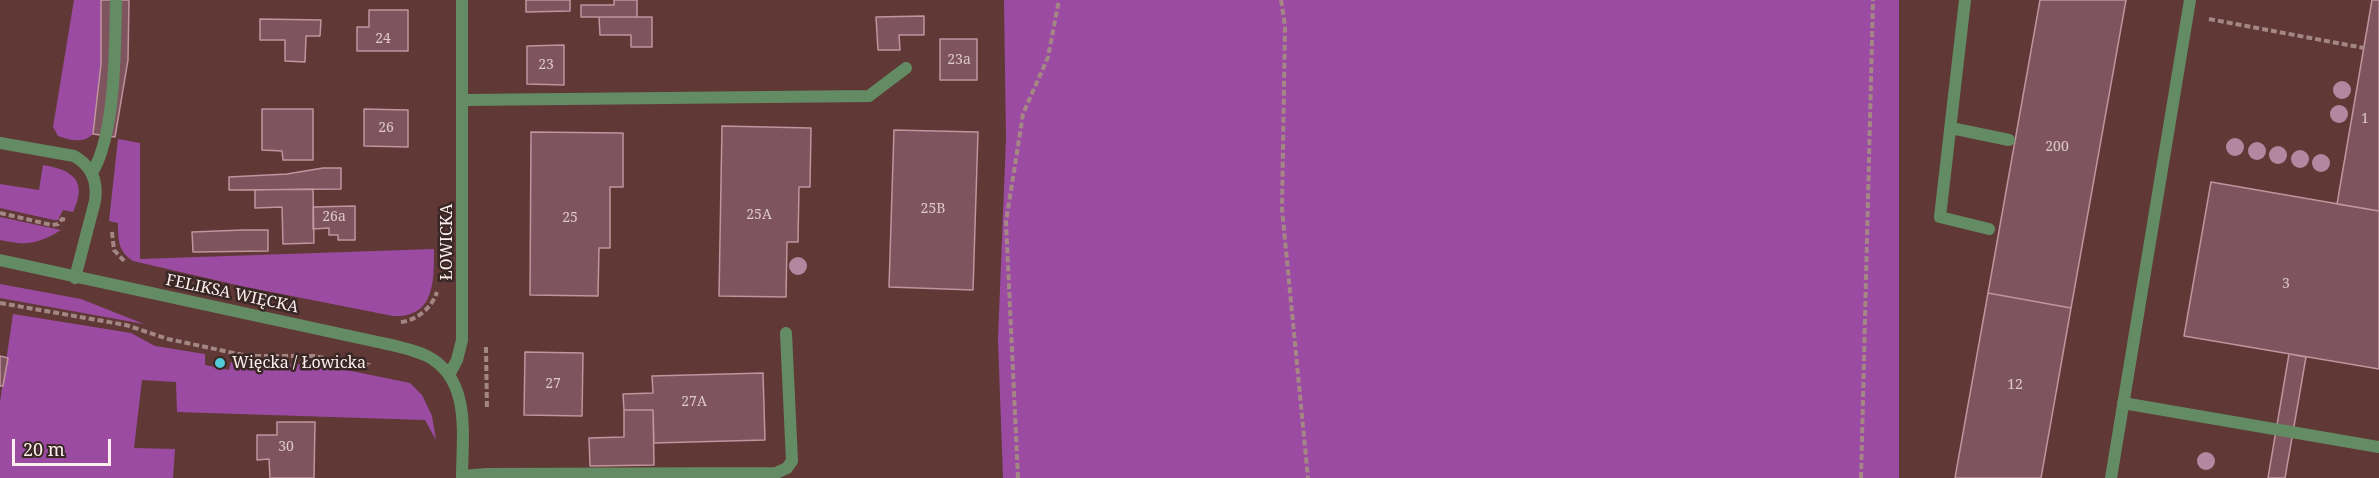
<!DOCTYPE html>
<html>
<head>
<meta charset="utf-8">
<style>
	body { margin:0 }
	#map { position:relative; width:2379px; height:478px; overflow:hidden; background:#603937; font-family:"Noto Serif",serif }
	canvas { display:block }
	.scale { position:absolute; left:12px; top:439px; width:99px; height:27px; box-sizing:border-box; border:3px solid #feefed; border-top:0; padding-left:8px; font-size:18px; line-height:21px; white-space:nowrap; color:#feefed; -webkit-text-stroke:4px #392725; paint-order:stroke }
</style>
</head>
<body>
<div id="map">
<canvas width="2379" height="478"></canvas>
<div class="scale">20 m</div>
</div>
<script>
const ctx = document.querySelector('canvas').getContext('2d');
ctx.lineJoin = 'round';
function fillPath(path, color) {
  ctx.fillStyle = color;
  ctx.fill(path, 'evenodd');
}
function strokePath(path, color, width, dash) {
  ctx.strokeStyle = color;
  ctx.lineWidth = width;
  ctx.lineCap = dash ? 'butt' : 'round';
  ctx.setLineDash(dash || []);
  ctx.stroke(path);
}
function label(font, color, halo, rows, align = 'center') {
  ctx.font = font + ' "Noto Serif",serif';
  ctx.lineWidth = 5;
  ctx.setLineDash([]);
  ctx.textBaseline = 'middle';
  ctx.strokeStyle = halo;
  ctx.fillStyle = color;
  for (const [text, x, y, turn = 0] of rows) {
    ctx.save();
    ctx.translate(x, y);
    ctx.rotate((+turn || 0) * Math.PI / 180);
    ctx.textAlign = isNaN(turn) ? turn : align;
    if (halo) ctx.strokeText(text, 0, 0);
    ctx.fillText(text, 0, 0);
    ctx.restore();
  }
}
const green = new Path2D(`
	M74 0H101V64L93 134C83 144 70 140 58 136L53 127Z
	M1004 0H1899V478H1003L998 339 1006 139Z
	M118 139 140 143V259L434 249C434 281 435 318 393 316L241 286 133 261C118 251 118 240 118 223L109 221Z
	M43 165C73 170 88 181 73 212L63 210 58 220H54L0 208V184L39 190Z
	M0 217 61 230C38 244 26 246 0 240Z
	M0 284 81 299 144 324 0 298Z
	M13 314 131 333 155 346 205 354V365L229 370 231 362 250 365 317 364 410 383 422 395 432 416 436 440 425 420 177 412 176 382 142 380 134 448 175 449 173 478H0V402Z`);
const building = new Path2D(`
	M101 0H129L128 60 115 137 93 134 101 64Z
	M526 0H570V11L526 12Z
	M614 0H637V17H581V5H614Z
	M2040 0H2126L2071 308 1988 293Z
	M2372 0H2379V211L2337 204Z
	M369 10H408V51H357V27H369Z
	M924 16V35H899L900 50H878L876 17Z
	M599 17H652V47H631V35H600Z
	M260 19 321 20 320 36H306L305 62 285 61V40H260Z
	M940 39H977V80H940Z
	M564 45V85L527 84V46Z
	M262 109H313V160H283L282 151 262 150Z
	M364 109 408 110V147L364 146Z
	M722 126 811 128 810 187H799L798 242H787L786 297 719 296Z
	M894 130 978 132 973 290 889 287Z
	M531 132 623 133V187H610V248H599L598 296 530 295Z
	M323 168H341V189L229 190V177L287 174Z
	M2211 182 2379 211V369L2184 336Z
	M313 189 314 243 283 244 282 207 255 208V190Z
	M355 206V240H338V235H329V228L313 229V207Z
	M243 230H268V251L193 252 192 232Z
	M1988 293 2071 308 2041 478H1955Z
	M525 352 583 353 582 416 524 415Z
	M2289 354 2306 357 2285 478H2268Z
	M0 356 8 358 3 386H0Z
	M763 373 765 440 654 443 653 410H624L623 394 653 393 652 376Z
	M624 410H653L654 465 590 466 589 438 624 437Z
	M277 422H315L314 478H270L269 459 257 460V435H277Z`);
const path = new Path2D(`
	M1281 0 1285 26 1282 209 1308 478
	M2209 19 2364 48
	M0 213 52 225 58 224 62 219 67 220
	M112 232 114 250 125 262
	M0 303 126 325 168 339 248 356H315L368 367 369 363
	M401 322C418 320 432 307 437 292
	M486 347 487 409
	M1018 478 1006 222 1023 114 1048 57 1059 0
	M1861 478 1873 0`);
const service = new Path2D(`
	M1965 0 1940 217 1989 229
	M463 100 869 96 906 68
	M1951 128 2009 140
	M0 143 74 156C92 166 98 181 95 201L75 278
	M92 173C116 133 115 47 116 0
	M2123 403 2379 447
	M462 476 487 474 776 473 787 468 792 461 786 333
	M2111 478 2190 0`);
const minor = new Path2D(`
	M449 375 457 360 462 340V0`);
const tertiary = new Path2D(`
	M0 260 373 341C391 345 411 348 427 356 472 379 462 436 462 478`);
const trees = [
	[2342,90],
	[2339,114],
	[2235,147],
	[2257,151],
	[2278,155],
	[2300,159],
	[2321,163],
	[798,266],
	[2206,461]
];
const markers = [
	[220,363,6,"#52cbd8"]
];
const numberNames = [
	["24",383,39],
	["23a",959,60],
	["23",546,65],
	["1",2365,119],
	["26",386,128],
	["200",2057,147],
	["25B",933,209],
	["25A",759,215],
	["26a",334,217],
	["25",570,218],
	["3",2286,284],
	["27",553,384],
	["12",2015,385],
	["27A",694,402],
	["30",286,447]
];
const streetNames = [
	["ŁOWICKA",447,242,-90],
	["FELIKSA WIĘCKA",232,294,12]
];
const poiNames = [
	["Więcka / Łowicka",232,363]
];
fillPath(green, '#9b4ca2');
fillPath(building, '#7e555e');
strokePath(building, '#c1949e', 1.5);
strokePath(path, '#a48785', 4, [6, 3]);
strokePath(service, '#648c64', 12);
strokePath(minor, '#648c64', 12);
strokePath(tertiary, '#648c64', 12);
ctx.fillStyle = '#b288a1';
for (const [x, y] of trees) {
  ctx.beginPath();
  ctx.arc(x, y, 9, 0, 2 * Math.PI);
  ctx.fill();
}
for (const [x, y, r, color] of markers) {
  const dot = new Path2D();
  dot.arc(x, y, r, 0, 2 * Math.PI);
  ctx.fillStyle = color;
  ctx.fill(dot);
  strokePath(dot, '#392725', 2);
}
label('14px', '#dec8c9', null, numberNames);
label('16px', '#feefed', '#392725', streetNames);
label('16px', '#feefed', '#392725', poiNames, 'left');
</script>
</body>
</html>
